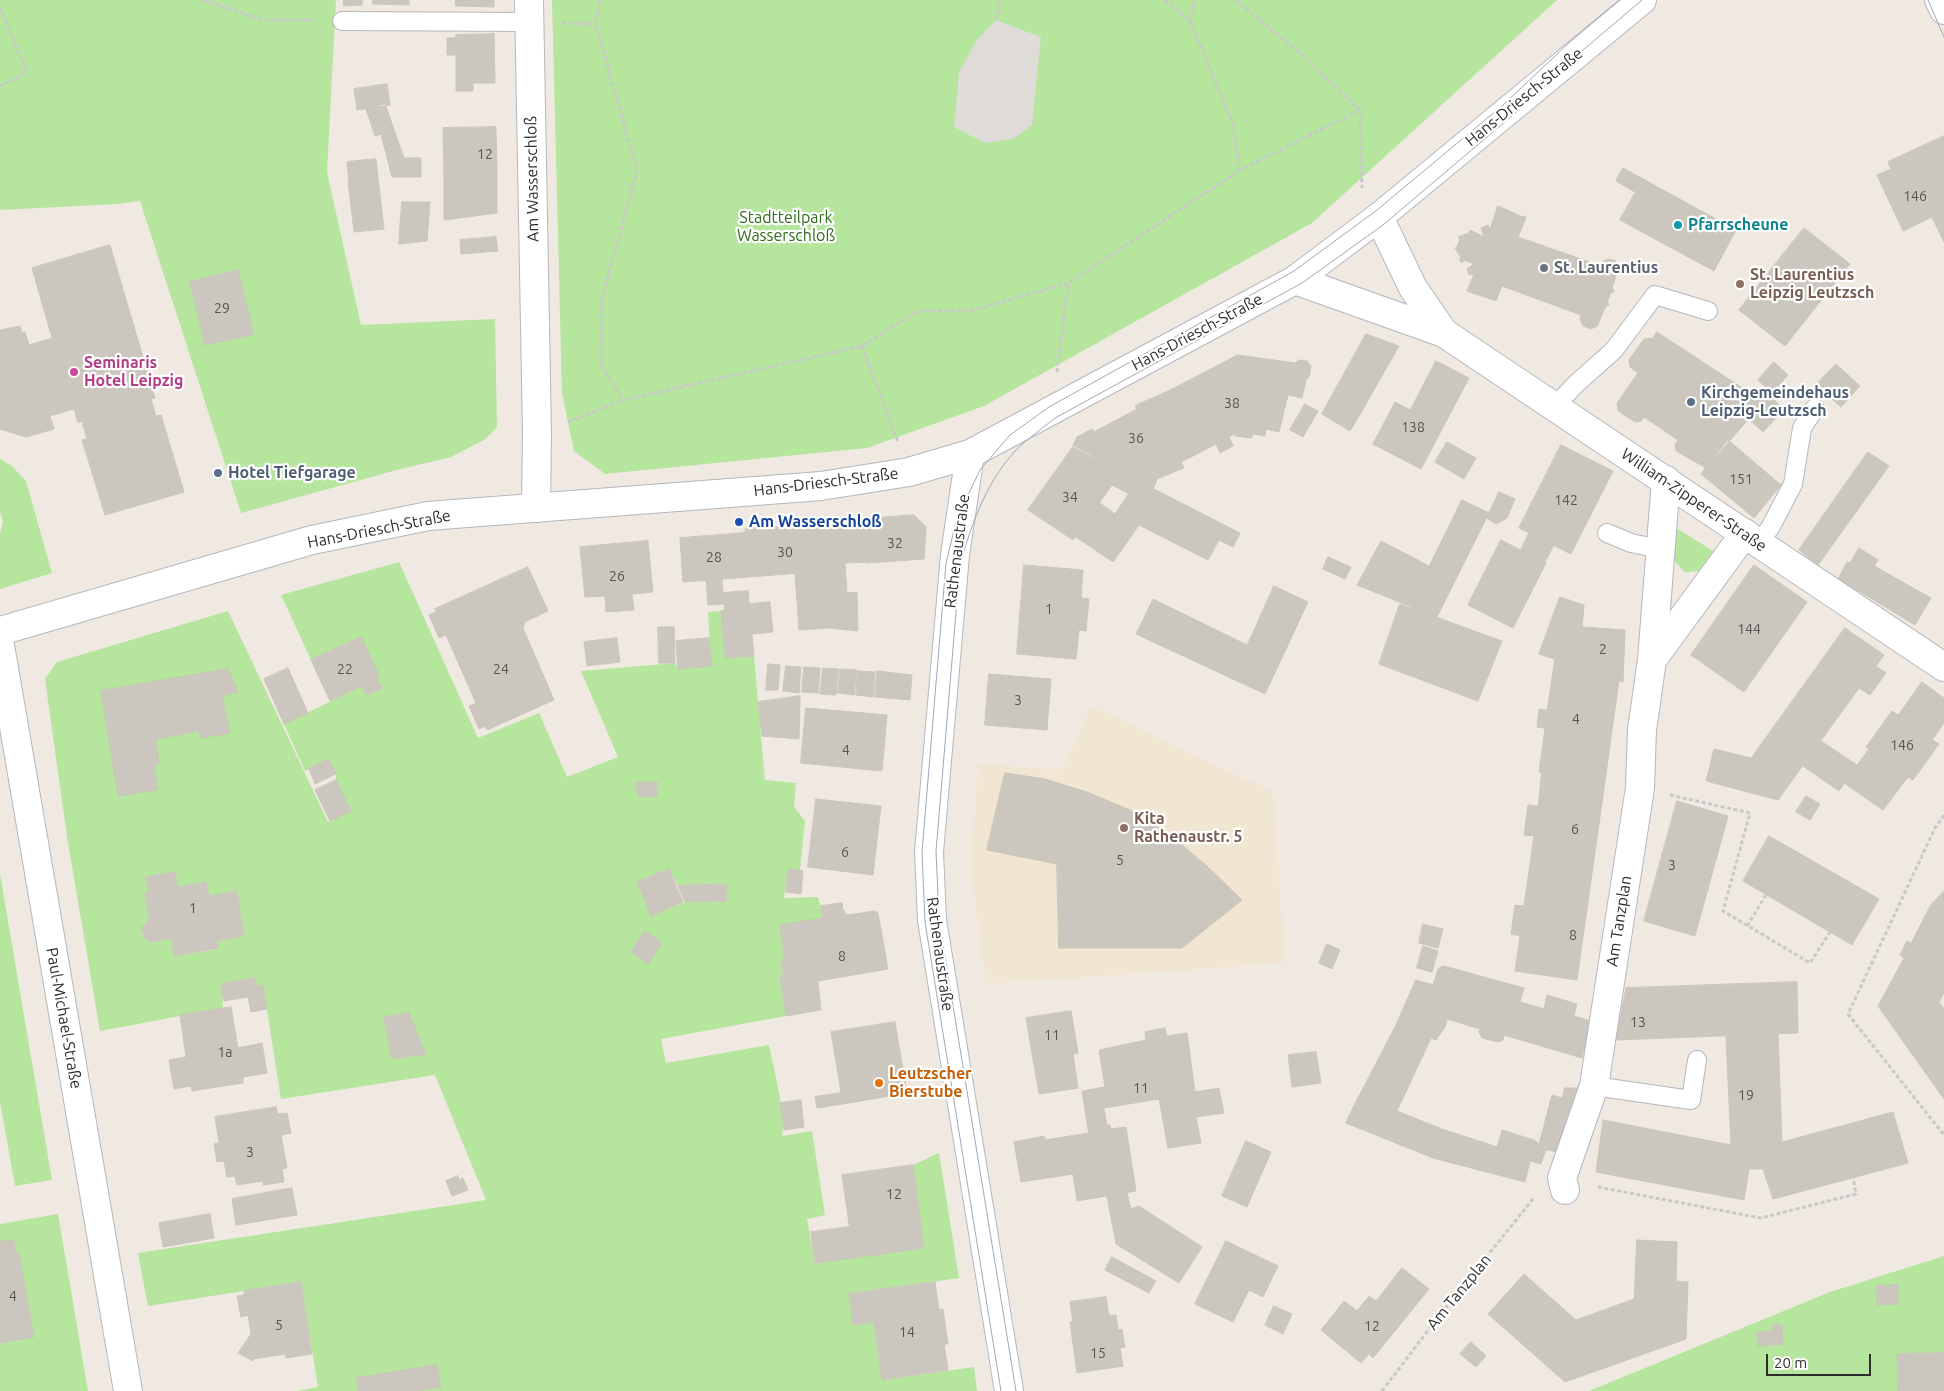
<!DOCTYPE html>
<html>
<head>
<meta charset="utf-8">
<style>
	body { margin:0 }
	#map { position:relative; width:1944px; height:1391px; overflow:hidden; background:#efe9e1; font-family:Ubuntu,sans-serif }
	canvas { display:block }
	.scale { position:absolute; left:1766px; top:1354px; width:105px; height:22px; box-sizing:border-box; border:2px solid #2e2e2e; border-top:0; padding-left:6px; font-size:15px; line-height:18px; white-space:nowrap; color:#2e2e2e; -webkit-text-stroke:4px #fff; paint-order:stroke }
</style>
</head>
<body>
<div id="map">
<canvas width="1944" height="1391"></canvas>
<div class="scale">20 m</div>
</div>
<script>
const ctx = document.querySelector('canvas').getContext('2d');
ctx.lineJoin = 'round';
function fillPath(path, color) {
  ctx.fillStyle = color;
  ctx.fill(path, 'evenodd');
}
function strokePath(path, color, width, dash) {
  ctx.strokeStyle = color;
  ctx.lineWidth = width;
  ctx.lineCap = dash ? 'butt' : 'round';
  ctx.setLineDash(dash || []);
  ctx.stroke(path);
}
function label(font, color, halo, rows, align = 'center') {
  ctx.font = font + ' Ubuntu,sans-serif';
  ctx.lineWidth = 4.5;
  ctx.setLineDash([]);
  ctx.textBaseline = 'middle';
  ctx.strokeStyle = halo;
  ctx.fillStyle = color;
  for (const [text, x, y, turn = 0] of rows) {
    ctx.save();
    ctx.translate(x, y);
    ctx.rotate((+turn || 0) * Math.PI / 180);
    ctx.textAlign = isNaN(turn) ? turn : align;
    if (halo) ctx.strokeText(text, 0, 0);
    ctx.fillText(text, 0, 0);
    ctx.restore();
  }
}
const education = new Path2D(`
	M1091 706 1273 792 1285 963 986 984 970 864 979 764 1062 770Z`);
const green = new Path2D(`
	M0 0H336L327 172 361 325 495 319 497 427 486 439 451 457 393 471 241 513 140 201 117 204 0 210Z
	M552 0H1557L1312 223 984 406 867 448 605 474 574 451 562 393Z
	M0 459 12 466 26 481 52 573 0 589V534L3 521 0 512Z
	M1676 528 1715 552 1699 571 1684 572 1674 560Z
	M399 562 478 738 539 713 567 777 618 757 581 671 675 663 678 669 711 666 708 612 721 611 725 658 754 656 765 780 796 783 794 807 805 821 800 870 788 869 784 898 818 897 823 918 784 956 781 962 786 1016 661 1039 666 1063 769 1045C773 1068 787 1116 782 1136L812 1131 825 1215 807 1219 815 1263 924 1248 913 1165 939 1153 959 1278 849 1294 853 1325 874 1322 882 1380 974 1367 977 1391H297L318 1387 301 1282 148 1306 138 1253 486 1200 435 1075 281 1099 263 985 256 986 255 978 222 984 223 1008 100 1031 67 837 45 679 57 662 228 611 328 822 355 809 351 811 336 780V774L329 760 305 771 284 724 362 686 367 695 381 689 377 679 380 677 361 637 311 660 281 595ZM669 869 678 886 727 884 726 901 685 902 651 916 637 882ZM175 872 178 887 206 882 209 896 236 891 244 936 216 941 218 949 174 956 171 938 152 942 144 938C139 930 142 924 149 920L145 893 148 892 146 877ZM409 1013 426 1054 393 1059 385 1017Z
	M0 874 52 1180 15 1186 0 1102Z
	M58 1214 88 1391H0V1224Z
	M1944 1256V1353L1897 1354 1898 1391H1589L1830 1292Z`);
const plaza = new Path2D(`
	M996 20 1041 37 1032 125 1013 139 985 143 954 127 959 72 977 40Z`);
const building = new Path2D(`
	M344 0H362V5L344 6Z
	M373 0H409V5L373 4Z
	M456 0H494V7L456 6Z
	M494 34 495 83H473V91H456V55H447V38H455L456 35Z
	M387 84 390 105 357 110 354 89Z
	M385 104 404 158V177H392L381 134 375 136 366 109Z
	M496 127 497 175 444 176 443 128Z
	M1944 136V242L1932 217 1903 231 1877 175 1891 169 1888 162Z
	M404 158H421V177H404Z
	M376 159 378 178 349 181 347 162Z
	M1623 168 1643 179 1635 192 1616 181Z
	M497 175V213L444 220V176Z
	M378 178 384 229 354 232 348 181Z
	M1643 179 1736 230 1714 271 1620 220Z
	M402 202H430L427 241 399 244Z
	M1498 206 1523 217 1525 216 1526 218 1518 237 1601 266 1602 262 1608 259 1616 261 1618 269 1612 289 1614 290 1613 293 1611 292 1607 303 1609 304 1608 306H1606L1597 326 1591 329 1583 326 1580 319 1581 315 1502 286 1496 301 1467 291 1474 274 1469 275 1467 269 1474 264 1464 260 1462 263 1459 260 1461 258 1455 248 1457 247 1460 239 1458 237 1469 233 1470 230 1484 237 1481 228 1488 225 1490 229Z
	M1804 228 1850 264 1785 346 1739 310Z
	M496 237 498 251 461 254 460 240Z
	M110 245 155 398 151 399 156 416 161 415 184 492 105 515 82 440 87 439 82 421 78 423 74 409 50 416 54 429 26 437 0 429V330L20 326 22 333 25 332 29 345 52 338 32 268Z
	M238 270 254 334 205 345 190 282Z
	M1657 332 1747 391 1748 389 1765 400 1706 468 1676 451 1675 444 1678 440 1644 417 1641 421 1635 422 1618 411 1617 403 1638 373 1630 367 1629 360 1644 339 1653 338Z
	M1366 334 1399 346 1362 411 1333 394Z
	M1238 355 1295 363 1299 360 1307 361 1311 366 1309 377 1306 380 1302 398 1288 395 1279 432 1266 429 1265 436 1253 434 1252 438 1235 436 1236 433 1229 437 1233 446 1220 453 1216 444 1203 451 1171 390Z
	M1436 361 1469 378 1421 469 1373 444 1395 402 1410 410Z
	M1774 362 1788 375 1772 393 1758 380Z
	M1836 364 1860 386 1841 407 1816 385Z
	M1171 390 1203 451 1181 462 1184 468 1157 479 1153 489 1073 445 1077 437 1092 429 1094 432 1137 409 1135 406Z
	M1333 394 1362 411 1350 431 1322 414Z
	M1769 395 1784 409 1763 432 1748 418Z
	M1305 404 1318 411 1303 437 1290 430Z
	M1728 440 1781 485 1754 518 1701 474Z
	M1447 442 1476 458 1464 479 1435 462Z
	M1561 445 1613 471 1571 554 1519 528Z
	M1073 447 1150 487 1143 501 1112 485 1073 540 1028 510Z
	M1868 452 1889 466 1818 565 1799 550Z
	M1150 487 1240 533 1233 547 1219 540 1208 560 1139 525 1113 562 1076 537 1100 503 1115 514 1129 493 1143 501Z
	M1499 492 1515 499 1507 518 1496 524 1487 518Z
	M1462 500 1489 513 1437 617 1357 585 1381 541 1429 566Z
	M914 515 926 527 924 559 867 563 865 519Z
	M864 520 867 562 844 563 842 522Z
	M842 522 847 593 857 592 858 631 829 628 821 524Z
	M821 524 824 571 749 577 745 529Z
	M745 533 749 577 683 582 680 538Z
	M1529 533 1554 545 1545 562 1521 550Z
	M1501 540 1546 563 1513 628 1468 605Z
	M648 541 653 592 632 594 634 610 606 612 605 596 585 597 580 547Z
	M1859 548 1878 560 1859 591 1838 579 1847 562 1850 563Z
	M1328 557 1351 567 1345 579 1323 569Z
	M1024 565 1083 570 1081 598 1089 599 1086 631 1079 630 1076 659 1017 654Z
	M1754 565 1807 602 1744 692 1691 655Z
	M1874 566 1931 598 1915 625 1859 591Z
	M528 567 548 611 525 622 523 628 554 700 487 730 486 726 479 729 469 706 476 703 446 635 439 638 429 615 436 612 435 609Z
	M824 571 829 628 799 630 795 573Z
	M722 579 724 604 708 605 706 580Z
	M1274 586 1308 602 1265 694 1136 634 1153 599 1247 645Z
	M748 591 754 656 725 658 721 611 725 610 723 593Z
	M1560 597 1584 605 1579 667 1539 654Z
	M770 602 773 632 752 634 750 604Z
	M1400 604 1502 641 1478 701 1379 664Z
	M658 627H674L675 663H659Z
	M1583 627 1625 630 1623 682 1579 667Z
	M1845 628 1884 655 1876 666 1886 673 1870 695 1859 688 1801 768 1763 742Z
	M361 637 380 677 377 679 382 688 367 695 362 686 330 701 311 660Z
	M617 638 620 662 587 666 584 642Z
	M709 638 712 666 678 669 676 641Z
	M1555 660 1619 680 1605 781 1539 772 1545 728 1537 727 1539 709 1547 710Z
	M768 664 780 665 778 690H766Z
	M786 666 801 667 799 693 783 691Z
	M804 667 820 668 818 693 802 692Z
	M288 668 308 713 284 724 264 679Z
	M823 668 838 669 836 695 820 694Z
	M228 669 238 692 222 696 230 733 200 738 199 731 156 739 159 764 154 766 158 790 118 796 101 691Z
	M840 669 857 670 854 695 838 693Z
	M858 671 875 672 873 697 856 695Z
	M877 671 912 675 910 700 875 697Z
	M989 674 1051 679 1047 730 985 725Z
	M1922 682 1944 698V723L1932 740 1939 744 1913 780 1908 777 1883 810 1844 783 1869 749 1866 747 1892 711 1898 715Z
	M800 696 799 739 762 736 758 702Z
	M806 708 887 715 882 771 801 763Z
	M1821 741 1857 765 1839 791 1803 766Z
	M1763 742 1801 768 1778 800 1706 781 1714 749 1751 758Z
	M329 759 336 774 315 784 309 769Z
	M1542 772 1605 781 1577 980 1515 971 1520 936 1511 934 1515 905 1524 906 1534 836 1524 835 1528 805 1538 806Z
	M1005 773 1045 779 1087 792 1130 810 1170 835 1207 866 1242 900 1182 948 1158 925 1125 900 1092 879 1057 864 987 850Z
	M336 780 351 811 330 821 315 790Z
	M657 782V796L639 797 635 783Z
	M1806 796 1820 804 1810 820 1796 812Z
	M816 799 881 806 873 875 808 867Z
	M1677 801 1728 816 1695 936 1644 921Z
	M1769 836 1879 899 1852 945 1743 881Z
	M1057 864 1092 879 1125 900 1158 925 1182 948H1059Z
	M669 869 683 902 651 916 637 882Z
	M788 869 803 871 801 894 786 892Z
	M175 872 178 887 206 882 209 896 237 891 244 936 216 941 218 948 174 956 171 938 152 942 144 938 141 928 149 920 145 893 148 892 146 877Z
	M727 884 726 901 685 902 678 886Z
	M1944 891V914L1931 905Z
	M842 903 843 910 847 915 875 911 878 913 888 969 818 981 821 1010 786 1016 780 977 783 976 781 962 784 956 780 925 823 918 821 906Z
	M1931 905 1944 914V993L1939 1002 1944 1009V1099L1878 1006 1904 958 1900 955 1907 941 1911 943Z
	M1423 924 1443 929 1438 948 1419 943Z
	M645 931 662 943 648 964 631 952Z
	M1327 944 1340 950 1332 969 1319 963Z
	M1423 946 1438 951 1432 972 1417 968Z
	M1444 966 1524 988 1520 1002 1544 1009 1547 995 1577 1004 1574 1016 1590 1021 1582 1058 1504 1035 1503 1040 1498 1042 1482 1038 1479 1032 1480 1029 1447 1019 1455 991 1433 985 1438 969Z
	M255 978 256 986 263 985 267 1009 251 1012 248 997 224 1001 221 984Z
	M1416 980 1455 991 1445 1027 1436 1040 1431 1038 1397 1111 1359 1096 1395 1027Z
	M1797 982 1798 1033 1616 1040 1626 988Z
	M231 1007 238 1048 262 1043 267 1073 243 1077V1083L192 1091 191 1086 174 1089 169 1060 186 1057 180 1015Z
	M1071 1011 1078 1053 1073 1054 1078 1088 1039 1094 1026 1018Z
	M409 1013 426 1054 392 1059 384 1017Z
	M895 1022 907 1093 843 1104 831 1032Z
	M1165 1028 1167 1036 1187 1033 1195 1092 1219 1088 1224 1113 1196 1117 1201 1143 1168 1148 1159 1099 1104 1108 1107 1126 1088 1129 1082 1091 1105 1087 1099 1050 1146 1040 1145 1032Z
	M1778 1034 1782 1142 1893 1112 1908 1163 1773 1199 1763 1169H1749L1744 1200 1596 1172 1603 1120 1731 1145 1726 1037Z
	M1316 1052 1321 1083 1292 1087 1288 1055Z
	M1565 1088H1581L1562 1153 1538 1148 1552 1095 1562 1098Z
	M841 1093 843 1104 817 1108 815 1097Z
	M1359 1096 1442 1129 1433 1158 1346 1123Z
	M801 1100 804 1127 784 1130 780 1103Z
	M276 1107 278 1114 287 1113 291 1133 281 1135 287 1168 282 1169 284 1182 263 1185V1181L237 1185 235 1176 227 1177 224 1161 217 1162 214 1144 219 1143 215 1117Z
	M1110 1125 1111 1129 1126 1127 1136 1191 1077 1201 1073 1174 1021 1182 1014 1142 1044 1136 1045 1140 1089 1133 1088 1129Z
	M1442 1129 1497 1147 1502 1130 1534 1140 1539 1144 1538 1148 1546 1149 1541 1164 1530 1161 1525 1182 1433 1158Z
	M1246 1141 1271 1152 1247 1207 1222 1196Z
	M913 1165 924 1248 854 1258 842 1175Z
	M458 1176 459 1180 463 1178 468 1190 452 1196 446 1181Z
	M292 1188 297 1215 236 1225 232 1199Z
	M1127 1193 1131 1209 1139 1206 1202 1247 1179 1283 1116 1244 1107 1196Z
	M210 1214 214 1238 163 1247 159 1223Z
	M849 1227 854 1258 815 1263 811 1232Z
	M14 1240 16 1254 19 1253 34 1337 0 1343V1242Z
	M1637 1240 1677 1242 1676 1281 1688 1282 1686 1339 1565 1382 1488 1314 1524 1274 1576 1320 1634 1299Z
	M1226 1241 1278 1266 1263 1297 1249 1290 1233 1322 1195 1304Z
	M1112 1257 1156 1281 1149 1293 1105 1270Z
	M1402 1268 1429 1289 1373 1358 1369 1354 1361 1363 1321 1330 1344 1301 1357 1311 1369 1296 1376 1301Z
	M301 1282 312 1354 286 1358 285 1354 253 1359V1361L238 1353 251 1334 248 1315 241 1317 237 1296 244 1295V1291Z
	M935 1282 939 1310 943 1309 948 1344H944L948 1370 882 1380 874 1322 853 1325 849 1294Z
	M1898 1285V1304L1877 1305 1876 1286Z
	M1106 1297 1109 1316 1116 1315 1118 1330 1122 1329 1125 1347 1120 1348 1123 1366 1077 1373 1070 1322H1073L1070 1302Z
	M1274 1306 1292 1314 1283 1334 1265 1325Z
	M1773 1325H1782L1783 1344 1758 1346 1757 1332 1773 1331Z
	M1471 1342 1486 1356 1476 1367 1460 1354Z
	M1944 1353V1391H1898L1897 1354Z
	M437 1365 441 1387 415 1391H358L356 1378Z`);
const path = new Path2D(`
	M203 0 264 20H316
	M600 0 596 24 637 171 602 299V367L624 400
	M1165 0 1190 21 1234 127 1239 171
	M1236 0 1304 57 1360 110 1362 188
	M0 8 27 73 0 86
	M996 20 1000 0
	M1190 21 1195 0
	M562 23 596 24
	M862 346 898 442
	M1057 372 1068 283
	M568 422 624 400 862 346 918 311 974 310 1068 283 1239 171 1360 110
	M1670 795 1750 813 1723 911 1810 963 1830 932
	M1944 815 1935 828 1848 1014 1944 1135
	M1747 926 1766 895
	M1598 1187 1761 1218 1856 1194 1853 1177
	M1382 1391 1439 1316 1533 1199`);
const lane = new Path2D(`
	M342 21 528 22
	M1554 407 1577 383 1614 350 1655 295 1708 311
	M1607 533 1631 543 1660 549
	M1758 543 1770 528 1793 484 1802 428 1815 408
	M1594 1086 1691 1100 1697 1060`);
const street = new Path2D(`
	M529 0 537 434 536 508
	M1379 217 1413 288 1444 333
	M1295 280 1444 333 1944 667
	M970 454 955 555 929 852 932 920 1009 1391
	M0 645 128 1391
	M1652 660 1745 533
	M1565 1190 1562 1178 1594 1086 1640 788 1642 730 1652 660 1666 480`);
const secondary = new Path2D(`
	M1939 0 1944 10
	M0 631 312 540 428 516 821 486 909 472 970 454 1295 280 1379 217 1642 0`);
const tram = new Path2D(`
	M1928 0 1944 37
	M1001 1391 925 922 922 852 946 563 957 518 980 470 1010 435 1049 407 1294 271 1377 210 1503 105 1571 41 1620 0
	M1016 1391 939 920 936 851 960 565C972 522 988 477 1021 445 1032 436 1044 427 1055 418L1302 283 1383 225 1513 115 1583 50 1642 0`);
const markers = [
	[1678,225,5,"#0f9aa8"],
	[1544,268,5,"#6b7280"],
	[1740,284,5,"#8d6e63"],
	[74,372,5,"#d1479c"],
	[1691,402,5,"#5c6f8a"],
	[218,473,5,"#5c6f8a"],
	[739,522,5,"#1a4fb4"],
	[1124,828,5,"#8d6e63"],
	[879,1083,5,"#e8710a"]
];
const numberNames = [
	["12",485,154],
	["146",1915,196],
	["29",222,308],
	["38",1232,403],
	["138",1413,427],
	["36",1136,438],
	["151",1741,479],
	["34",1070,497],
	["142",1566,500],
	["32",895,543],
	["30",785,552],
	["28",714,557],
	["26",617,576],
	["1",1049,609],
	["144",1749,629],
	["2",1603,649],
	["22",345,669],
	["24",501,669],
	["3",1018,700],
	["4",1576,719],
	["146",1902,745],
	["4",846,750],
	["6",1575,829],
	["6",845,852],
	["5",1120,860],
	["3",1672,865],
	["1",193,908],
	["8",1573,935],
	["8",842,956],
	["13",1638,1022],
	["11",1052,1035],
	["1a",225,1052],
	["11",1141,1088],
	["19",1746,1095],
	["3",250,1152],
	["12",894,1194],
	["4",13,1296],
	["5",279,1325],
	["12",1372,1326],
	["14",907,1332],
	["15",1098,1353]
];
const streetNames = [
	["Hans-Driesch-Straße",1524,97,-39],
	["Am Wasserschloß",532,179,-91],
	["Hans-Driesch-Straße",1197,332,-28],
	["Hans-Driesch-Straße",826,482,-7],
	["William-Zipperer-Straße",1694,500,34],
	["Hans-Driesch-Straße",379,529,-11],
	["Rathenaustraße",957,551,-83],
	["Am Tanzplan",1619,921,-81],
	["Rathenaustraße",940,954,82],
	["Paul-Michael-Straße",64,1018,80],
	["Am Tanzplan",1459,1292,-51]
];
const parkNames = [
	["Stadtteilpark",786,218],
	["Wasserschloß",786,236]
];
const cultureNames = [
	["Pfarrscheune",1688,225]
];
const worshipNames = [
	["St. Laurentius",1554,268]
];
const educationNames = [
	["St. Laurentius",1750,275],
	["Leipzig Leutzsch",1750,293],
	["Kita",1134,819],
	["Rathenaustr. 5",1134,837]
];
const hotelNames = [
	["Seminaris",84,363],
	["Hotel Leipzig",84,381]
];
const serviceNames = [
	["Kirchgemeindehaus",1701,393],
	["Leipzig-Leutzsch",1701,411],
	["Hotel Tiefgarage",228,473]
];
const transitNames = [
	["Am Wasserschloß",749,522]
];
const foodNames = [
	["Leutzscher",889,1074],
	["Bierstube",889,1092]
];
fillPath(education, '#f0e6d1');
fillPath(green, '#b6e59e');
fillPath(plaza, '#dfdcd8');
fillPath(building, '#cbc7bf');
strokePath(building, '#cbc5ba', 1);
strokePath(lane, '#b4b7c1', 20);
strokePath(street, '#b4b7c1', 30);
strokePath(secondary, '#b4b7c1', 30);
strokePath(path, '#c9c9c9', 3, [4, 2.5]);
strokePath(lane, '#fff', 18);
strokePath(street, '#fff', 28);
strokePath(secondary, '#fff', 28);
strokePath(tram, '#a3a6b8', 1);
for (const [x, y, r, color] of markers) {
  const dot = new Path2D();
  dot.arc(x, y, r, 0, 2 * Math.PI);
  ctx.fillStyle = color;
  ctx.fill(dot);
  strokePath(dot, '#fff', 2);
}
label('14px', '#555452', null, numberNames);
label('16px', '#2e2e2e', '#fff', streetNames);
label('16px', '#2c6e1b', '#fff', parkNames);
label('bold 16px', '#0d838f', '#fff', cultureNames, 'left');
label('bold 16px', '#5b616d', '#fff', worshipNames, 'left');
label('bold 16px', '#785e54', '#fff', educationNames, 'left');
label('bold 16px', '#b23c85', '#fff', hotelNames, 'left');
label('bold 16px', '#4e5e75', '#fff', serviceNames, 'left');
label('bold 16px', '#164399', '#fff', transitNames, 'left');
label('bold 16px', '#c56008', '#fff', foodNames, 'left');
</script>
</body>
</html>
